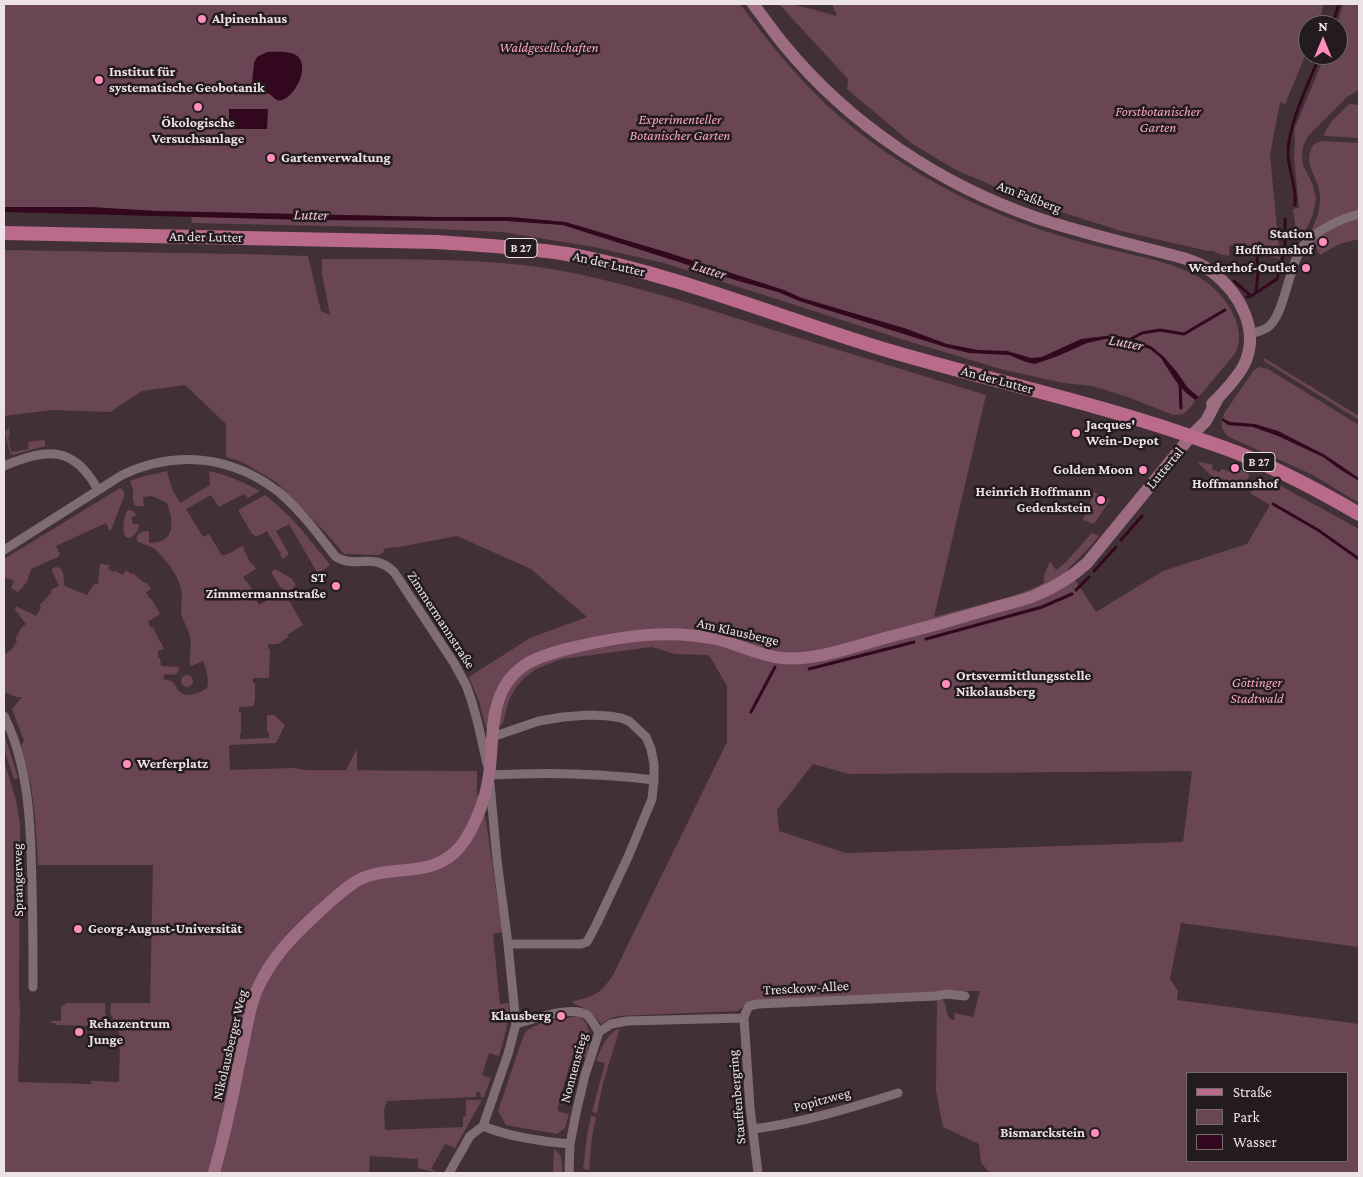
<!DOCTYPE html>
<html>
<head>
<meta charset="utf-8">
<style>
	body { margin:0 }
	#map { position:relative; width:1363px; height:1177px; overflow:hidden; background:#413137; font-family:"Crimson Pro",serif }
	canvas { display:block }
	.frame { position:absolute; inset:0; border:5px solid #ede2e6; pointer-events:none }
	.legend { position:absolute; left:1186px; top:1072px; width:162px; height:90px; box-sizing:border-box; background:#231b1e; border:1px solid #746b6e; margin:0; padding:6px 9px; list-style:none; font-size:15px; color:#ede2e6 }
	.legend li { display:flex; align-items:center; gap:10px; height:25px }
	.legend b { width:25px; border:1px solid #746b6e }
	.north { position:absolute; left:1298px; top:15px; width:50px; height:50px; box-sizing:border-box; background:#231b1e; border:1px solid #746b6e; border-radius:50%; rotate:0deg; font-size:14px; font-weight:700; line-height:20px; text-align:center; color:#ede2e6 }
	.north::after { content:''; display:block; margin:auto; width:18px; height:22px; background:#fe8ebc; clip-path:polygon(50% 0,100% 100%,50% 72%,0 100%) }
</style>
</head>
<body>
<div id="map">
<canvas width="1363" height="1177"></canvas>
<div class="frame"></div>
<ul class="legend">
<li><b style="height:6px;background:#ba6b8c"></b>Straße</li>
<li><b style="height:14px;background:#6a4553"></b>Park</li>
<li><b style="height:14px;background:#33071d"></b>Wasser</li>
</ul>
<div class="north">N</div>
</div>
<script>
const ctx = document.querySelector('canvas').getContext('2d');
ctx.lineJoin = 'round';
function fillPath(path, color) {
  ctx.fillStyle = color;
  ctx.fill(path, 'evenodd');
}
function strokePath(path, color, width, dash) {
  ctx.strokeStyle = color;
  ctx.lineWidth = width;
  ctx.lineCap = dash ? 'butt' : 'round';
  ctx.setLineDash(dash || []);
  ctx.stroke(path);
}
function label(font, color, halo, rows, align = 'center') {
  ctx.font = font + ' "Crimson Pro",serif';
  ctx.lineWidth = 5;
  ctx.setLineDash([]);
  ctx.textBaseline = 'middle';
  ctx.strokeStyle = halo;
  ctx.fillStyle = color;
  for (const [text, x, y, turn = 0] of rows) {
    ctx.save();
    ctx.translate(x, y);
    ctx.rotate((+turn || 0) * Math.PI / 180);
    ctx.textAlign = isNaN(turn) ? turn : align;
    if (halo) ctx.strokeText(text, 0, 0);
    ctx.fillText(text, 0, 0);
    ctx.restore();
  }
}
const green = new Path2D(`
	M4 4H740C770 44 802 84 840 117 900 168 976 210 1051 233 1072 240 1092 245 1113 250 1141 257 1182 264 1206 282 1224 295 1244 322 1238 346 1237 350 1235 353 1233 356L1187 411 1183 414 1173 415 1128 397 1092 386 1064 383 1004 370 901 339 664 263 594 247 502 232 414 228 192 223 191 216 309 220 507 221 563 225 665 257 607 234 565 222 509 217H435L156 211 89 207H4Z
	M779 4H792L837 16 832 4H1324L1318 25H1308V49L1285 104 1280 102 1270 155 1280 259 1230 245 1229 256C1226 255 1222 255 1219 254 1215 252 1214 250 1208 251L1121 231 1033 203 956 170 911 143 847 89 848 79Z
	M1343 4H1359V88L1357 91 1347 97 1308 136 1303 147 1302 155 1303 165 1313 185 1316 199 1313 214 1307 228 1304 231 1299 232 1296 230 1293 209 1299 208 1294 158 1295 141 1294 130 1325 55H1338V25H1337Z
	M1349 104 1359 105V138L1325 136 1324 134 1331 122Z
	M1322 141 1359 143V212L1309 236C1315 223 1321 210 1320 195 1318 175 1301 164 1314 144Z
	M1359 217V239L1339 244 1320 255 1313 242 1323 232Z
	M4 250 242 254 308 256 321 311 330 315 322 274V259C399 260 476 257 552 269 626 282 698 306 770 329 842 351 914 373 986 395L934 617C968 607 1013 599 1044 583V576L1050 561 1056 570 1064 564 1092 533 1099 536 1088 549 1068 569 1096 612 1163 571 1247 544 1270 505 1250 493 1254 488 1265 480 1279 485 1359 529V947L1181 923 1170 979 1178 991 1177 1000 1359 1024V1173H990L981 1163 979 1144 943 1127 936 1091 937 1000 940 999 943 1000C948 1006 944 1017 953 1020L955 1019 954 1013 973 1017 980 991H950L748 1003 738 1011 619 1016 611 1018 601 1024 600 1023C593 1012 582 1007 571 1002 593 996 599 996 613 975L727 742V686L709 655 675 654 652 647 562 659 536 669 522 680 515 689 509 700 503 723 498 728 501 706 513 683 533 665 564 654 681 630 544 650 498 686 491 702 488 728H486L479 701 469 677 530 638 587 617 531 569 457 536 399 547 387 548 383 550 384 552 379 555 344 554 327 534 276 482 242 462 226 457V424L185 385 142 391 110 412 52 410 4 416ZM813 764 849 774 1192 771 1183 842 846 853 779 831 777 810ZM1187 1073H1347V1161H1187Z
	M1264 358 1359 416V420L1264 361Z
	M1259 367 1268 369 1359 425V503L1313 475 1229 437C1221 430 1220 425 1223 415L1254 370Z
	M9 427 10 436 8 437 11 452 29 449 28 442 43 440 45 441V446L13 455 10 453 5 432Z
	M1200 462 1213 465 1212 469 1219 472 1222 469 1233 473 1236 468 1249 474 1248 479 1249 481 1244 488 1212 476 1198 463Z
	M167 471 172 489 180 503 210 485 209 471C228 475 243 482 260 491L248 498 244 494 219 507 211 495 186 509 203 537 209 534 222 556 230 553 242 546 245 550 244 551 252 565 253 564 256 569 243 577 246 582 247 581 258 600 257 601 259 605 284 591 281 587H280L271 572 275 569 292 579 296 585 286 595 303 625 287 635 288 637 278 644H268V649H270L269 678H253V683H255V701H254V706L239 707V712H241V734H240V739L269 738V733L267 732V715H274L285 725 276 743 229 745 230 770 295 768 303 770 477 771V793L486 821 502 932 493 934 500 1004 509 1003C509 1022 504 1039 499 1056L489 1053 482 1075 491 1078 484 1097H481L480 1092H476V1097L387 1101 384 1109 385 1130 463 1127V1117L466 1116V1100H482L455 1148 445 1144 431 1169 438 1173 418 1168V1159L370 1156 369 1173H4V761L16 800 20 824 19 995 20 1009 18 1082 91 1084V1081L119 1082 120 1037 115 1021 113 1019 110 1012 111 1003H150L153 865H38L35 817 31 785 21 746 24 741 12 709 22 697H16L4 692V652L7 653 12 649 17 641 15 639 20 631 19 630 26 624 15 610 16 606 36 616 41 608 39 606 52 592 51 590 59 586 52 571 53 568C64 564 64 577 64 585L67 587 87 595 94 584H98L100 564 109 565 108 569 114 572 115 571 123 575 126 570 131 574 133 573 144 583 146 582 151 589 146 592 150 599 151 598 160 614 148 622 151 628 153 627 160 642H161L164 649 158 651V658H160L161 666 179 667C180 676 172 675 165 674L163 679C175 681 173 683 179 691 186 699 200 693 207 688 209 679 207 670 203 661L191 666 190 665C189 656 192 647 190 638 189 630 184 623 182 616 180 608 182 603 182 596 182 580 165 556 152 547 147 545 142 544 137 541 135 533 142 531 149 531V543C176 543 174 522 167 503L152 496 143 497 144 506H135L133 500V491L130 481 141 477Z
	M120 488 124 491V497L111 530H109L106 523 56 546 60 554 58 557 31 569 27 582 18 592 11 588 14 581 4 577V578V559Z
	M1094 492 1110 500 1094 524 1083 520Z
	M265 495C291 514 310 540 330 565L318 574 289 524 276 531 289 554 283 559 280 555 281 554 267 531 256 537 253 534H252L238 510Z
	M128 510 133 511 137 516 131 517 133 524H139C139 529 138 531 134 535 121 547 121 519 128 510Z
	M181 681a6 6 0 1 1 12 0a6 6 0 1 1-12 0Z
	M4 734 11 755 18 778 14 779 4 749Z
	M357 749V770H346Z
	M67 1003H105C105 1011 106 1018 106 1026L56 1025 55 1023H51V1021H61V1007Z
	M579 1016C593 1026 590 1042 586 1057L573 1054 560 1098 557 1111 569 1114 565 1128 557 1134 506 1125 498 1111 524 1034C534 1021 563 1019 579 1016Z
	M620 1028 603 1083 597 1113 592 1112 605 1063 596 1061C602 1047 606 1034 620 1028Z
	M591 1116 596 1117 592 1137 589 1170 583 1169 587 1136Z
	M554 1149C563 1155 562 1164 562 1173H553Z`);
const water = new Path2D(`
	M267 52C275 52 286 51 294 54 315 64 291 105 277 100 275 99 273 97 271 95 268 93 264 93 261 90 258 88 255 85 252 83L254 63 257 57Z
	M229 109H268L267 129H229Z
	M4 207H89L156 211 435 217H509L565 222 666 252 784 290 802 298 904 328 947 344 978 350 1007 351 1031 358 1042 357 1081 339 1114 335 1137 340 1152 347 1164 357 1177 372 1187 387 1224 419 1230 422 1255 424 1278 431 1325 455 1359 478V481L1341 470 1323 457 1278 436 1253 427 1228 425 1185 392 1175 380 1161 358 1150 349 1118 339H1105L1087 343 1058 356 1035 364 1026 362 1009 355 969 353 945 347 799 301 778 292 735 280 563 225 507 221 309 220 4 212Z`);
const pier = new Path2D(`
	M1200 395 1224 415 1221 423 1194 402Z`);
const stream = new Path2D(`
	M1332 25 1339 4
	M1295 205C1297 188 1289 172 1288 155 1287 127 1309 82 1320 55
	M1234 281 1251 296
	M1256 292 1258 273 1257 255 1259 243
	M1247 297 1251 296 1277 279 1285 249V219
	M1129 340 1142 333 1160 330 1184 334 1225 310
	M1180 383 1181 408
	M1273 504 1318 530 1359 559
	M1121 540 1142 516
	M1094 571 1116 547
	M1076 590 1089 577
	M926 639 1042 607 1072 594
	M809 669 914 642
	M751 712 775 667`);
const street = new Path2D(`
	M1250 334C1256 332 1263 331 1268 327 1284 317 1289 264 1303 246 1316 230 1340 219 1359 214
	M4 466C46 448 74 445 98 490
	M4 550 122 475C176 449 233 456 280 493 301 511 318 534 335 556 354 570 373 551 394 572L454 663 466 685 472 702 478 724 487 764
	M4 716C30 767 31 832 32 888 33 921 33 954 33 987
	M492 737 539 721 563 717 589 715 609 716 621 718 629 721 646 737 651 749 654 764V780L652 799 628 857 597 923 587 942 581 944H508
	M489 775C544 772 600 773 654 780
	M516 1024C533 1019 572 1005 587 1015 592 1020 595 1026 599 1032L585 1075 576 1113 570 1144 569 1173
	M599 1032 611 1024 627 1021 744 1018
	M483 1126C506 1136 544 1142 570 1144
	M753 1129C801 1123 851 1108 898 1093
	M449 1173 470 1136 483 1126 508 1054 516 1024 508 944 497 860 490 784
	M758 1173 750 1107 744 1018 746 1012 749 1006 758 1004 935 996 946 994 965 996`);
const secondary = new Path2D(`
	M753 4C764 18 774 33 785 46 850 125 941 185 1037 218 1085 234 1134 245 1183 258 1193 261 1203 265 1211 271 1239 292 1261 330 1244 365 1238 376 1222 394 1212 404
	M214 1173C224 1137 232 1101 239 1064 245 1040 247 1015 256 992 271 957 294 935 321 910 332 900 343 890 355 882 385 863 426 879 454 853 472 837 486 799 489 775 495 734 486 689 528 663 542 655 559 651 575 647 621 636 669 629 716 639 738 644 759 656 782 658 816 661 852 647 885 638 921 629 957 619 993 608 1007 604 1021 601 1034 596 1053 588 1072 577 1087 563L1191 436 1206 421 1218 398`);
const primary = new Path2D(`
	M4 233 436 242C480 245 523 247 567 254 675 274 778 317 883 349 984 379 1088 401 1187 435 1204 441 1221 446 1238 453 1280 470 1320 491 1359 514`);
const markers = [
	[202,19,5,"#fe8ebc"],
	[99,80,5,"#fe8ebc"],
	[198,107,5,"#fe8ebc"],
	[271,158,5,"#fe8ebc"],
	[1323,242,5,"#fe8ebc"],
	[1306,268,5,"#fe8ebc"],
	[1076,433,5,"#fe8ebc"],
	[1235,468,5,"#fe8ebc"],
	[1143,470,5,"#fe8ebc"],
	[1101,500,5,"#fe8ebc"],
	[336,586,5,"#fe8ebc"],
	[946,684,5,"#fe8ebc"],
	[127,764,5,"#fe8ebc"],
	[78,929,5,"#fe8ebc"],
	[561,1016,5,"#fe8ebc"],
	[79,1032,5,"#fe8ebc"],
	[1095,1133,5,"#fe8ebc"]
];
const shields = [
	[521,248,32],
	[1259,462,32]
];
const shieldNames = [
	["B 27",521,248],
	["B 27",1259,462]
];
const poiNames = [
	["Alpinenhaus",212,19],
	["Institut für",109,72],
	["systematische Geobotanik",109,88],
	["Ökologische",198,123,"center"],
	["Versuchsanlage",198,139,"center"],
	["Gartenverwaltung",281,158],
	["Station",1313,234,"right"],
	["Hoffmanshof",1313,250,"right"],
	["Werderhof-Outlet",1296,268,"right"],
	["Jacques'",1086,425],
	["Wein-Depot",1086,441],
	["Golden Moon",1133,470,"right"],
	["Hoffmannshof",1235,484,"center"],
	["Heinrich Hoffmann",1091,492,"right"],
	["Gedenkstein",1091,508,"right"],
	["ST",326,578,"right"],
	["Zimmermannstraße",326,594,"right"],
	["Ortsvermittlungsstelle",956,676],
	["Nikolausberg",956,692],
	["Werferplatz",137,764],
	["Georg-August-Universität",88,929],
	["Klausberg",551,1016,"right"],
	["Rehazentrum",89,1024],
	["Junge",89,1040],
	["Bismarckstein",1085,1133,"right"]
];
const parkNames = [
	["Waldgesellschaften",549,48],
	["Forstbotanischer",1158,112],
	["Garten",1158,128],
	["Experimenteller",680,120],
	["Botanischer Garten",680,136],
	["Göttinger",1257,683],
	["Stadtwald",1257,699]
];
const streetNames = [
	["Am Faßberg",1029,197,21],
	["An der Lutter",206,237,1],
	["An der Lutter",609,264,13],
	["An der Lutter",997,380,15],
	["Luttertal",1165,468,-50],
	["Zimmermannstraße",441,620,57],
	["Am Klausberge",738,632,13],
	["Sprangerweg",18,880,-91],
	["Tresckow-Allee",806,988,-3],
	["Nikolausberger Weg",230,1045,-77],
	["Nonnenstieg",574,1068,-75],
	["Stauffenbergring",737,1097,-95],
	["Popitzweg",822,1100,-15]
];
const waterNames = [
	["Lutter",311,215,1],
	["Lutter",709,270,18],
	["Lutter",1126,343,11]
];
fillPath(green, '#6a4553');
fillPath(water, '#33071d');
fillPath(pier, '#413137');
strokePath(stream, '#33071d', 3);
strokePath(street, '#7f6d73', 9);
strokePath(secondary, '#9c6c80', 12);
strokePath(primary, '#ba6b8c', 14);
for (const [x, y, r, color] of markers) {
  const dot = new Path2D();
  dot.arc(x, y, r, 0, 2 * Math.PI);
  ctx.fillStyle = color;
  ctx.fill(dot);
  strokePath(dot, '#231b1e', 2);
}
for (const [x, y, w] of shields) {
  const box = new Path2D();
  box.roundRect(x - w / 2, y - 9.5, w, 19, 4);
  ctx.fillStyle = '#231b1e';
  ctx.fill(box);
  strokePath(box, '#ede2e6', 1);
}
label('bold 12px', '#ede2e6', null, shieldNames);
label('bold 14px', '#ede2e6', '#231b1e', poiNames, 'left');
label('italic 14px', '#f5a3c3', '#231b1e', parkNames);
label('14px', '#ede2e6', '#231b1e', streetNames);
label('italic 15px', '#f6c3d6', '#231b1e', waterNames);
</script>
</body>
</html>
